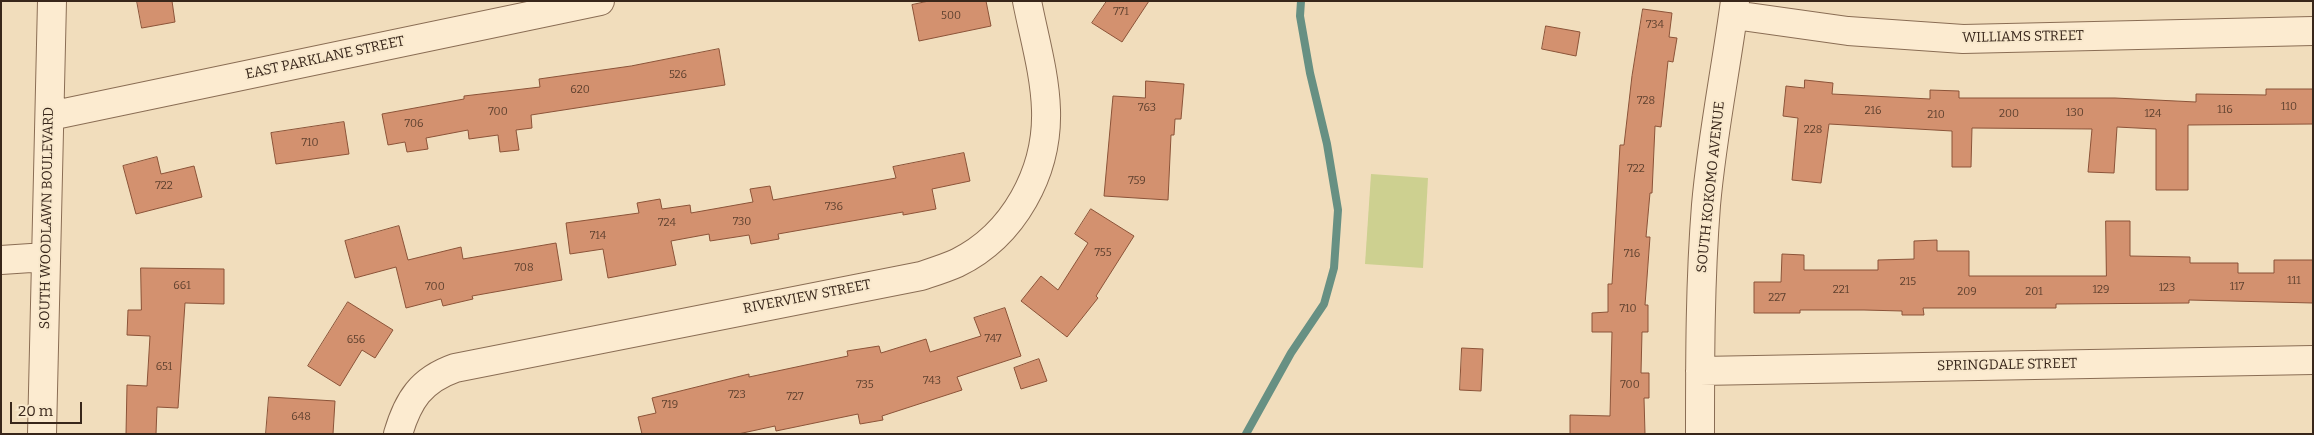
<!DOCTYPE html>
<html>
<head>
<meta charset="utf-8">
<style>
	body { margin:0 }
	#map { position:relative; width:2314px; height:435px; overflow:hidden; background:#f1ddbc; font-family:Bitter,serif }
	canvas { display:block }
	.frame { position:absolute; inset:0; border:2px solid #38261a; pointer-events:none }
	.scale { position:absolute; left:10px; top:402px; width:72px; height:22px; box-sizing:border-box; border:2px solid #38261a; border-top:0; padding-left:6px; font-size:15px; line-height:18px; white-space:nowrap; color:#38261a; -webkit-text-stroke:4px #f8e8cc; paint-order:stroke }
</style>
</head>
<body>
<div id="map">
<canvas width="2314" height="435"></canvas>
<div class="frame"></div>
<div class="scale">20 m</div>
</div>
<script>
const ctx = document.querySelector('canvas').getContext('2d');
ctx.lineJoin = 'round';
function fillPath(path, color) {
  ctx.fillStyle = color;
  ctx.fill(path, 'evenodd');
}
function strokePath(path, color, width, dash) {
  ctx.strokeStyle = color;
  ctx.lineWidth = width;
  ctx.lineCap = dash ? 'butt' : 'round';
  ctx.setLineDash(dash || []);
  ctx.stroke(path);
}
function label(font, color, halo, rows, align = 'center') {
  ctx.font = font + ' Bitter,serif';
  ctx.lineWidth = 4;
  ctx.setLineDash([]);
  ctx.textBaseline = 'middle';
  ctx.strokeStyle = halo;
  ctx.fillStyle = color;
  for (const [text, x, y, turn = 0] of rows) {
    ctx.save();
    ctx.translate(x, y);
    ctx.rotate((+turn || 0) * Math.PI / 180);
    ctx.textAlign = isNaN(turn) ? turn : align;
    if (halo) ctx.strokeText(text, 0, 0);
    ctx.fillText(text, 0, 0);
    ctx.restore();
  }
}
const green = new Path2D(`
	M1371 174 1428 178 1423 268 1365 264Z`);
const stream = new Path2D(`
	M1246 434 1291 353 1324 304 1334 268 1338 210 1327 144 1310 73 1300 16 1301 1`);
const building = new Path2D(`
	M137 1H172L175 22 142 28Z
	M929 1H986L991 26 919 41 912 5Z
	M1107 1H1149L1122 42 1092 23Z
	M1643 9 1672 13 1669 37 1677 38 1673 62 1668 61 1661 127 1655 126 1652 193H1650L1646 237H1650L1645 305H1648V332H1642L1641 373H1649V398H1644L1645 434H1570V415L1610 416 1612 332H1592V313L1608 312V284H1612L1620 145H1624L1632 76Z
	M1546 26 1580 32 1576 56 1542 49Z
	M719 49 725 85 531 115 532 128 516 130 519 150 500 152 498 135 469 139 468 130 426 138 428 149 407 152 405 142 388 145 382 114 464 99V96L540 87 539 79 631 66Z
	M1805 80 1833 83 1832 94 1930 99V90L1959 91V98H2115L2196 102V94L2266 95V89H2313V124L2188 125V190H2156V129L2117 127 2114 173 2088 172 2092 129 1972 128 1971 167H1952V131L1829 124 1821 183 1792 180 1798 118 1783 116 1786 86 1804 88Z
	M1146 81 1184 84 1181 119H1175L1174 135H1171L1168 200 1104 196 1113 96 1145 98Z
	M344 122 349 154 276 164 271 133Z
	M964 153 970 181 932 189 936 209 903 215V212L778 234 779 239 751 244 749 235 710 241 709 234 671 241 676 265 608 278 603 249 570 254 566 223 639 213 637 203 660 199 662 209 690 205 691 213 753 202 750 189 770 186 773 200 896 178 893 167Z
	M157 157 161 174 194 166 202 197 136 214 123 166Z
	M1091 209 1134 236 1096 296 1098 298 1067 337 1021 301 1041 276 1058 290 1088 243 1075 234Z
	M2106 221H2130V256L2190 257V263H2238V273H2274V260H2313V303L2189 300V303L2056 304V308H1923L1924 315H1902V311L1864 310H1800V313H1754V282H1781L1782 254 1804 255V270H1878V260L1914 259V241L1937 240V251H1969V276H2106Z
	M399 226 408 260 461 247 463 259 556 243 562 280 472 296 473 299 443 306 441 299 406 308 396 267 355 278 345 241Z
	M141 268 224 269V304L185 303 178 408 157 407 156 434H126L127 385 147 386 150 336 127 335 128 310H141Z
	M348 302 393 330 375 358 362 350 340 386 308 366Z
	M1005 308 1021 356 957 377 962 390 882 416 883 420 860 424 858 414 776 431 775 426 738 434H642L638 417 656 413 652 398 749 374V377L848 356 847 351 879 346 881 353 926 339 930 352 981 336 974 318Z
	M1462 348 1483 349 1481 391 1460 390Z
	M1039 359 1047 381 1021 389 1014 368Z
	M269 397 335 401 333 434H266Z`);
const minor = new Path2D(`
	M1734 15 1848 31 1963 39 2313 31
	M50 116 600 1
	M1 260 46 257
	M1700 371 2313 360
	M42 434 52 1
	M398 434C408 400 421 380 455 368L921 276C933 272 946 268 957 263 1014 235 1048 172 1046 110 1045 74 1034 37 1027 1
	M1700 434C1700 358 1700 281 1706 205 1712 137 1726 69 1735 1`);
const numberNames = [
	["771",1121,12],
	["500",951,16],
	["734",1655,25],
	["526",678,75],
	["620",580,90],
	["728",1646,101],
	["110",2289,107],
	["763",1147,108],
	["116",2225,110],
	["216",1873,111],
	["700",498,112],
	["130",2075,113],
	["200",2009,114],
	["124",2153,114],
	["210",1936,115],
	["706",414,124],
	["228",1813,130],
	["710",310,143],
	["722",1636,169],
	["759",1137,181],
	["722",164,186],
	["736",834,207],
	["730",742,222],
	["724",667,223],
	["714",598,236],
	["755",1103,253],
	["716",1632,254],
	["708",524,268],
	["111",2294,281],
	["215",1908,282],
	["661",182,286],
	["700",435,287],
	["117",2237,287],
	["123",2167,288],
	["221",1841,290],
	["129",2101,290],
	["209",1967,292],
	["201",2034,292],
	["227",1777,298],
	["710",1628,309],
	["747",993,339],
	["656",356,340],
	["651",164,367],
	["743",932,381],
	["735",865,385],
	["700",1630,385],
	["723",737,395],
	["727",795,397],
	["719",670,405],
	["648",301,417]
];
const streetNames = [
	["WILLIAMS STREET",2023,37,-1],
	["EAST PARKLANE STREET",325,58,-12],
	["SOUTH KOKOMO AVENUE",1711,187,-84],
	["SOUTH WOODLAWN BOULEVARD",47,218,-89],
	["RIVERVIEW STREET",807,297,-11],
	["SPRINGDALE STREET",2007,365,-1]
];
fillPath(green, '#cdd090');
strokePath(stream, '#679083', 8);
fillPath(building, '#d3916f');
strokePath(building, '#8b5338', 1);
strokePath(minor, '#8a6d54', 30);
strokePath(minor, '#fcebd0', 28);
label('11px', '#5f412f', null, numberNames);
label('14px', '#38261a', '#f8e8cc', streetNames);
</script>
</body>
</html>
